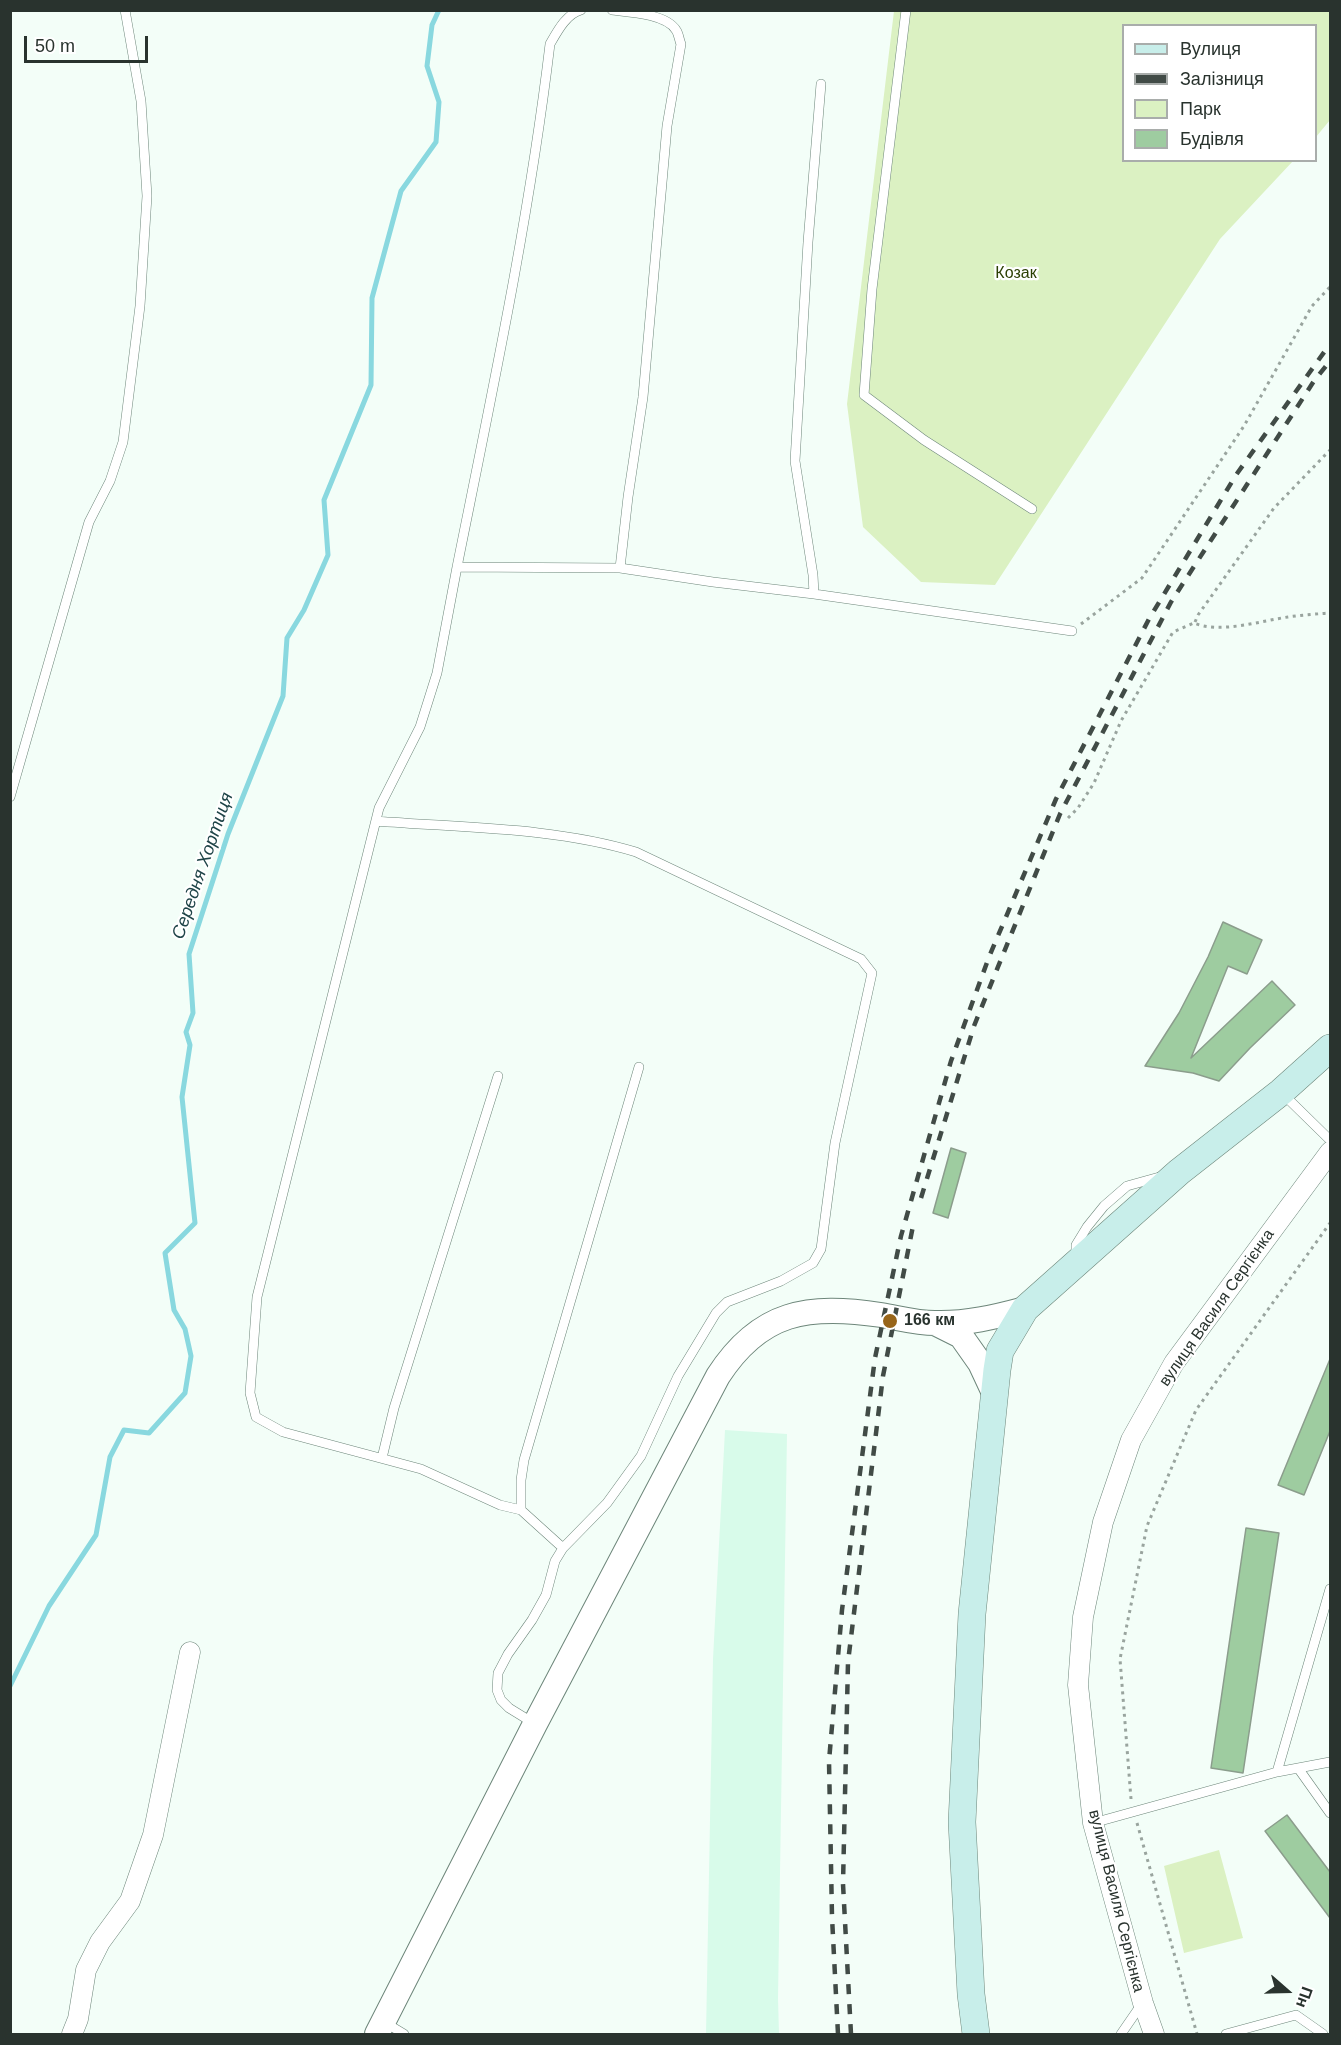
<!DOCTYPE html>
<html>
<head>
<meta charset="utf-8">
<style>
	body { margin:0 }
	#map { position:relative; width:1341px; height:2045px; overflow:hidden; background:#f3fef8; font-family:Arial,sans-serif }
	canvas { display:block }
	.frame { position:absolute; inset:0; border:12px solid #29332e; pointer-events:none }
	.legend { position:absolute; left:1122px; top:24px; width:195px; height:138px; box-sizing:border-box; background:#fff; border:2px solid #a9adab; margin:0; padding:8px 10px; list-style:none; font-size:18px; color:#29332e }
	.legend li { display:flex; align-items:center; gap:12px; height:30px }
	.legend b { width:30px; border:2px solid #a9adab }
	.north { position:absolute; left:1257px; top:1961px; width:60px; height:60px; -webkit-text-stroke:4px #fff; paint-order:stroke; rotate:110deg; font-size:16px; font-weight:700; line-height:24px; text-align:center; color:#29332e }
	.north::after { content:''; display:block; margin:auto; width:21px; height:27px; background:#29332e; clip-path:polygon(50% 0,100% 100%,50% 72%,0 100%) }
	.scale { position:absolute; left:24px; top:36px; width:124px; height:27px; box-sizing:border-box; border:3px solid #29332e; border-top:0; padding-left:8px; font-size:18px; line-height:21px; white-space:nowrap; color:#29332e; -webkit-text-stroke:4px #fff; paint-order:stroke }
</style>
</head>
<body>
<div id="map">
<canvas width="1341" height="2045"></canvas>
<div class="frame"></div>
<ul class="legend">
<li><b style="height:8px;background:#c8eeea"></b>Вулиця</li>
<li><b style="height:8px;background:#414b46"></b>Залізниця</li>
<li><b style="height:16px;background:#dbf1c2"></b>Парк</li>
<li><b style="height:16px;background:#9ecca0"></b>Будівля</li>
</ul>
<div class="north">Пн</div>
<div class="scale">50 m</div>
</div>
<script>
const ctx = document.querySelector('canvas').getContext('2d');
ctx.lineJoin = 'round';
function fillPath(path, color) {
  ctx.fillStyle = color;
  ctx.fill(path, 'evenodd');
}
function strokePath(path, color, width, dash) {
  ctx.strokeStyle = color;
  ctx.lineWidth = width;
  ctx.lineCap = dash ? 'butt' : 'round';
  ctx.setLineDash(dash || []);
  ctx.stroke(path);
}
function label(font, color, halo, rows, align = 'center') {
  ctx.font = font + ' Arial,sans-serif';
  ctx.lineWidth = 4.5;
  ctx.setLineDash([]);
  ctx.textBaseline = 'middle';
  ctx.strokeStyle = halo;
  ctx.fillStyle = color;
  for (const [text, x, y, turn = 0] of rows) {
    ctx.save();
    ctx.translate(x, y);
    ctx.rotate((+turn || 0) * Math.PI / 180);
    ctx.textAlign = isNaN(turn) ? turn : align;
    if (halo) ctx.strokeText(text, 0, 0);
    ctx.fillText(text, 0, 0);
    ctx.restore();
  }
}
const built = new Path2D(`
	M725 1430 787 1434 778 1998 779 2034H706L713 1659Z`);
const green = new Path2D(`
	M894 11H1330V120L1316 137V26H1124V160L1293 161 1220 239 995 585 921 582 863 527 847 404Z
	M1219 1850 1243 1938 1184 1953 1164 1866Z`);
const stream = new Path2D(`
	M10 1686 49 1606 96 1535 110 1457 124 1430 149 1433 185 1393 191 1356 185 1329 174 1310 165 1253 195 1223 182 1097 190 1045 186 1032 193 1013 189 954 228 834 283 696 287 638 304 610 328 555 324 500 371 385 372 298 401 191 436 142 439 102 427 66 432 25 439 10`);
const building = new Path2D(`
	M1223 922 1262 940 1247 974 1228 966 1191 1058 1272 981 1295 1005 1250 1048 1219 1081 1193 1073 1145 1066 1179 1013 1208 957Z
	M951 1148 966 1153 948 1218 933 1213Z
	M1330 1359V1431L1304 1495 1278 1485Z
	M1246 1528 1279 1533 1243 1773 1211 1768Z
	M1287 1815 1330 1872V1918L1265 1831Z`);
const path = new Path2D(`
	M1195 622 1198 615 1274 508 1330 450
	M1081 624 1142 578 1244 426 1312 306 1330 287
	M1068 818 1078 808 1094 783 1121 721 1173 632 1194 623C1220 634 1260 621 1288 617 1302 615 1316 614 1330 613
	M1131 1799 1120 1659 1147 1526 1196 1410 1330 1223
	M1137 1823 1197 2034`);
const service = new Path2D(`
	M612 10C629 12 666 14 676 30 679 34 679 40 681 44L667 126 643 397 628 497 620 568
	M906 10 872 289 864 395 924 440 1032 509
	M457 567C492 393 529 220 550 44 557 32 566 14 581 10
	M814 594 1072 631
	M10 797 89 522 110 481 123 442 140 306 147 196 141 101 125 10
	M376 821C462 828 553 827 636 852L861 959 872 973 835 1143 821 1249 813 1263 781 1281 727 1302 716 1313 678 1376 641 1456 607 1503 563 1548 555 1561 546 1595 532 1620 508 1654 498 1673 497 1690 501 1700 509 1708 535 1724
	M1283 1094 1330 1140
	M1076 1256V1245L1087 1227 1104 1206 1127 1186 1163 1176
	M382 1458 394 1408 498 1076
	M521 1510V1480L524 1460 639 1067
	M563 1548 521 1510 500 1505 421 1469 283 1432 256 1417 250 1393 257 1297 379 808 420 727 437 673 457 567 620 568 713 582 814 594 813 575 795 461 808 242 821 84
	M1298 1768 1330 1813
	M1277 1772 1330 1589
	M1093 1823 1277 1772 1330 1762
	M384 2022 404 2034
	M1121 2034 1141 2005
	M1226 2034 1296 2015 1323 2034`);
const minor = new Path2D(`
	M72 2034 78 2019 86 1970 100 1942 130 1901 153 1835 190 1652
	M1154 2034 1143 2003 1093 1823 1078 1685 1083 1617 1103 1522 1131 1440 1174 1363 1330 1152`);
const tertiary = new Path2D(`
	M935 1323 961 1336 980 1363 994 1393
	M377 2034 535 1724 718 1376C760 1311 808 1304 881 1315 899 1318 917 1323 935 1323 966 1324 995 1317 1025 1309`);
const secondary = new Path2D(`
	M976 2034 971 1994 962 1822 972 1614 997 1370 1000 1351 1025 1309 1179 1172 1281 1092 1330 1048`);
const rail = new Path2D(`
	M921 1198 974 1026 1060 814 1171 602 1314 381 1330 361
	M838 2034 832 1917 829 1761 842 1610 875 1358 901 1236 951 1061 989 957 1056 799 1149 619 1236 475 1330 344
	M851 2034 843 1884 848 1662 883 1376 914 1221`);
const markers = [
	[890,1321,8,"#98651a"]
];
const parkNames = [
	["Козак",1016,274]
];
const streetNames = [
	["вулиця Василя Сергієнка",1217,1308,-55],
	["вулиця Василя Сергієнка",1116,1901,76]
];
const poiNames = [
	["166 км",904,1321]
];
const waterNames = [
	["Середня Хортиця",203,866,-71]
];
fillPath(built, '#d8fbea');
fillPath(green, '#dbf1c2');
strokePath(stream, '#89d8df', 5);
fillPath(building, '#9ecca0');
strokePath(building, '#8b9d8c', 1.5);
strokePath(service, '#6d867a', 10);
strokePath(minor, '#6d867a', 21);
strokePath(tertiary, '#6d867a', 26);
strokePath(secondary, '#6d867a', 28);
strokePath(path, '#99a49e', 3, [3, 4.5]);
strokePath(service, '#fff', 9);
strokePath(minor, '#fff', 20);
strokePath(tertiary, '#fff', 24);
strokePath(secondary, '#c8eeea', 27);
strokePath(rail, '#414b46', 4.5, [10, 10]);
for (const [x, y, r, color] of markers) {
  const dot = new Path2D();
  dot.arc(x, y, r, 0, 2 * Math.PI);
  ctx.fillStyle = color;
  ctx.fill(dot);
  strokePath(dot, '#fff', 2);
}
label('16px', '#2c4003', '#fff', parkNames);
label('16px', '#29332e', '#fff', streetNames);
label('bold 16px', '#29332e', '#fff', poiNames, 'left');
label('italic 18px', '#1f4448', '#fff', waterNames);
</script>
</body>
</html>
